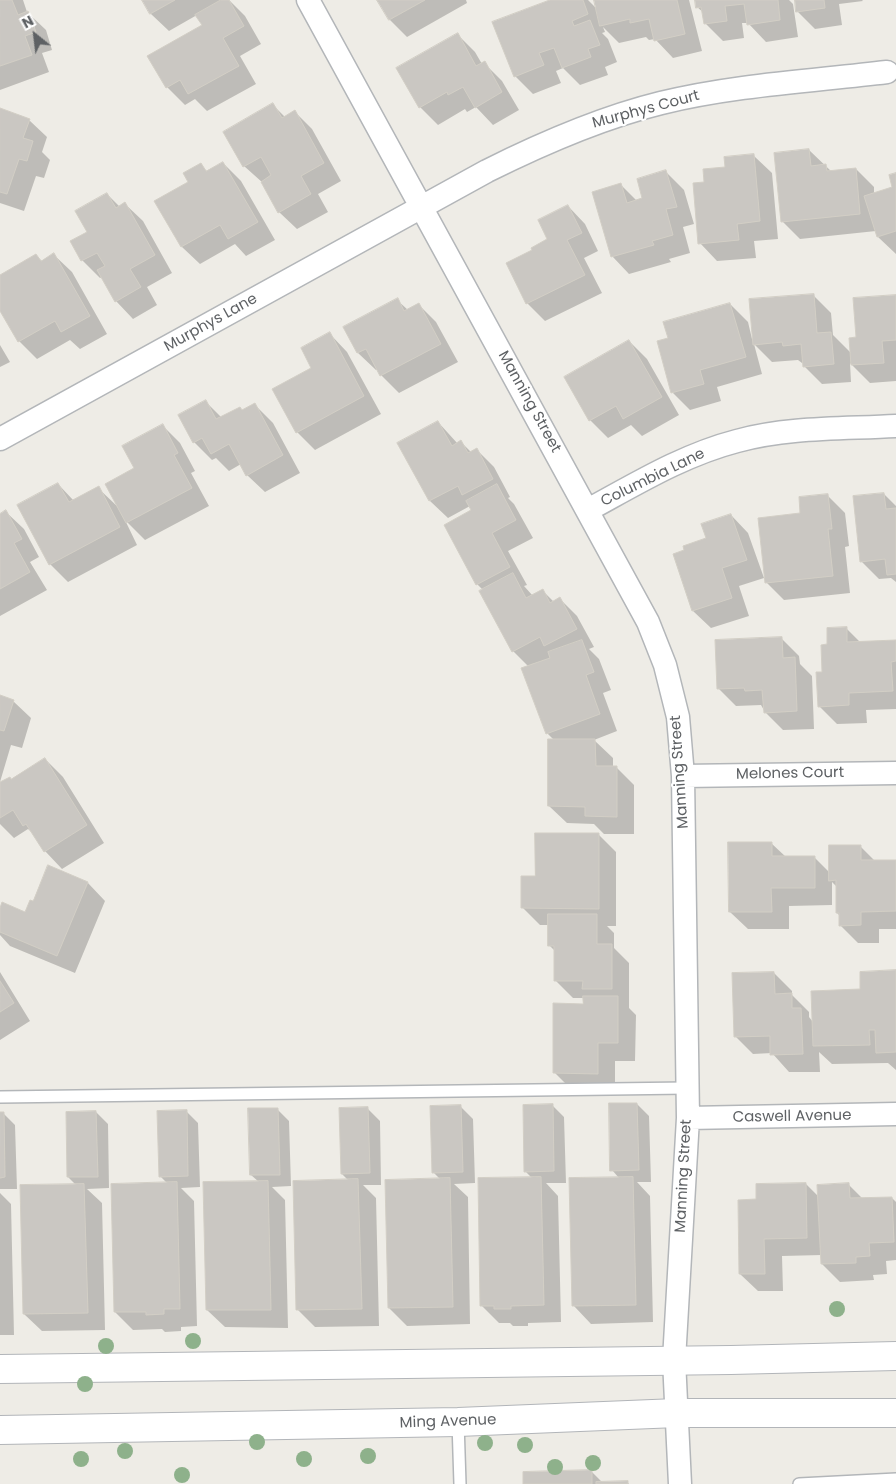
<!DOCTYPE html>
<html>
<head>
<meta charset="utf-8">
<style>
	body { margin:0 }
	#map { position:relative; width:896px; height:1484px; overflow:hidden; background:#eeece6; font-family:Poppins,sans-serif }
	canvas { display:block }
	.north { position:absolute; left:10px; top:10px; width:50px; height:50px; -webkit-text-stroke:4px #fff; paint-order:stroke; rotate:331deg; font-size:14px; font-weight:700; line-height:20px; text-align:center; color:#5e6164 }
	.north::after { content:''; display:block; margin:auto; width:18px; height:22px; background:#5e6164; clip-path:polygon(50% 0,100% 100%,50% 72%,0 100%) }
</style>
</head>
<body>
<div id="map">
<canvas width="896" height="1484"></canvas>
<div class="north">N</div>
</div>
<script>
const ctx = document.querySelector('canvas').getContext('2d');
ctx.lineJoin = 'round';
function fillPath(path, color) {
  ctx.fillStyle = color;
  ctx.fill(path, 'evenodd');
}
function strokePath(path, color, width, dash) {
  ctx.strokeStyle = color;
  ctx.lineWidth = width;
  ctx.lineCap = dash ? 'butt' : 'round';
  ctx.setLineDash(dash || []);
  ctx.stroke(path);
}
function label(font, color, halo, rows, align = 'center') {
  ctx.font = font + ' Poppins,sans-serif';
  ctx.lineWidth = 4.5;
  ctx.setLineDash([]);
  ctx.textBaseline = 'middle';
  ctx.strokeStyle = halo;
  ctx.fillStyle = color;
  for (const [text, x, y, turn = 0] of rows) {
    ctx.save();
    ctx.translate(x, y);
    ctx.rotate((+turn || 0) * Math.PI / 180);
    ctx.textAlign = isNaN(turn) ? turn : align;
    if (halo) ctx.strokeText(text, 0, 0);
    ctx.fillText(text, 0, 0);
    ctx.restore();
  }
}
const shadow = new Path2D(`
	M0 0H23L27 12 46 30 52 50 42 53 49 72 0 90Z
	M143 0H229L245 16 261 44 240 56 256 84 207 111 195 99 185 105 167 87 149 56 203 26 197 15 169 31 151 14Z
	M379 0H466L467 3 407 37 390 20Z
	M553 0H588L598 10 595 0H689L702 51 673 58 655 39 649 40 646 37 619 43 603 27 605 32 602 33 608 39 617 62 605 67 608 75 580 85 563 68 556 71 561 83 533 94 515 76Z
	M696 0H789L793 4 798 37 766 42 748 23H742L744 38 723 41 705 23 704 13 697 7Z
	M796 0H862L863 1 839 4 842 25 815 29 797 11Z
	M457 34 475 52 482 64 484 63 502 81 519 110 493 125 476 107 467 112 465 109 438 125 420 107Z
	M273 105 285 117 295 112 312 129 341 181 318 194 328 212 297 229 279 212 263 183 244 166Z
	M0 110 29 120 47 137 42 152 50 160 44 178 36 176 24 211 0 203Z
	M809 150 832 172 856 169 874 187V194L894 188 896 174V254L878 237 876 231 800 239 782 221Z
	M754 156 772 173 778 239 754 241 756 258 717 261 700 243 706 183 727 168Z
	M223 163 241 181 275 240 246 256 235 244 200 264 182 247 156 201 190 182 200 165 208 172Z
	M666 172 684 190 694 224 683 227 690 253 669 259 671 262 629 274 612 256 621 185 637 201 644 199Z
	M107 194 120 207 125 204 143 221 172 273 147 287 157 305 133 319 116 301 102 277 100 278 82 260 72 242 89 232Z
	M568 206 585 224 598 251 584 258 602 293 545 321 527 303 508 264 534 251 549 240Z
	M54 255 72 272 107 334 80 349 70 340 37 359 19 341 0 308V276L36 256 42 261Z
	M813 295 831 313 833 335 851 353 858 338 896 296V381L870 383 850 363 851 382 822 384 804 366V363H802L798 360 772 362 754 344 762 374 717 387 721 401 690 410 672 392 669 339 730 304 748 322 752 339H754Z
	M397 300 408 310 418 304 436 322 458 362 399 393 382 376 378 369 376 370 358 353 345 328Z
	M330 334 347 352 381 414 315 450 297 432 313 369Z
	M629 341 647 359 679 415 642 436 631 425 608 438 590 420Z
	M0 345 10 362 0 367Z
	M205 401 222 418 243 411 255 405 273 423 300 473 265 492 247 475 241 464 229 471 216 458 212 460 194 442Z
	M438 422 458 444 461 442 471 452 476 449 494 467 510 497 508 498 514 504 533 538 508 551 527 585 524 586 533 596 543 591 554 602 560 599 577 616 594 647 589 649 599 659 611 690 603 693 617 731 594 740 613 758V767H616L634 785V834H604L594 824 567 823 549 806 554 740 547 733 529 667 513 651 483 590 477 584 473 511 470 506 448 518 430 501Z
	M163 426 180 443 195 471 191 473 209 506 145 540 125 520 137 545 68 582 50 564 19 505 58 484 74 501 98 488 118 507 136 469Z
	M884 494 896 506V582L891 578 879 579 861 561Z
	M827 495 845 513 849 546 845 547 850 593 784 600 766 582Z
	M6 512 24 529 39 557 30 562 47 590 0 616V515Z
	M731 515 748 533 764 578 739 586 749 616 711 628 693 611 686 551 708 539Z
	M846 628 860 642 896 641V709L866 710 867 723 837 724 819 706 823 673 829 646Z
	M782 639 799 656 800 664 812 676 814 729 783 730 765 712 761 705 736 706 718 688Z
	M0 697 13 701 31 718 22 748 11 745 0 782Z
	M45 759 63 777 104 843 62 869 45 851 35 835 28 829 14 838 0 824V784L11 780Z
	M599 835 616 852V926H607L614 933V948L629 963V1008L636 1015 635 1061H615V1091L572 1090 554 1072 584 1005V998H573L555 980 556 952 549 945V925H540L522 907 536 877Z
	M771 843 786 857H814L830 873 860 846 875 861H896V929H879V943H858L840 925V916L837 913V887L832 882V905L789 906V929H748L730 912Z
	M48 866 88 883 105 901 75 973 10 946 0 935V911L25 913 34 902Z
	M0 972 30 1021 0 1040Z
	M896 972V1070L888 1063 832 1064 819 1052 820 1072H789L772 1053 753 1054 735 1036 774 973 792 991V995L809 1012V1017L813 1022 862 991Z
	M637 1104 649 1116 651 1182H637L650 1196 653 1322 591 1324 574 1306 619 1178 612 1170Z
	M552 1105 564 1117 566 1183H546L558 1196 561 1322 528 1323V1326H513L510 1323H499L482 1306 532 1178 526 1172Z
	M461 1107 473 1119 475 1183 454 1184 468 1197 470 1324 407 1326 389 1308 441 1180 433 1172Z
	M277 1109 289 1121 291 1186 272 1187 285 1200 288 1328 225 1327 207 1310 259 1182 251 1175Z
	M368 1109 380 1121 381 1185H363L376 1198 379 1326 315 1327 298 1310 349 1181 342 1174Z
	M186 1111 198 1123 200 1187 181 1188 194 1201 197 1326 181 1327V1331L165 1332 162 1329 133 1330 115 1312 167 1183 160 1176Z
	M96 1112 108 1124 109 1188 87 1189 102 1203 105 1330 42 1331 24 1314 76 1185 68 1177Z
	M0 1113H3L15 1125 17 1189H0Z
	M806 1184 819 1197 849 1185 863 1199 892 1198 896 1202V1260L886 1261 887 1274 873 1275 874 1280 840 1282 822 1264V1255L782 1256 783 1291H758L740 1274 758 1200Z
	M0 1193 11 1204 14 1335H0Z
	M591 1471 603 1483 627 1482 629 1484H524Z`);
const building = new Path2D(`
	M0 0H12L18 15 28 11 36 32 25 36 32 55 0 66Z
	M142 0H175L150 14Z
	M221 0H229L244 26 223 38 239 66 188 94 180 80 166 88 147 56 202 25 195 15Z
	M377 0H425L389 20Z
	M550 0H583L588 14 572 21 574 26 590 20 600 45 588 49 591 57 562 68 554 48 539 53 544 65 514 77 492 22Z
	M594 0H677L685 34 654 41 649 19 630 23V19L600 26Z
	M695 0H778L780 20 747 25 744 4 725 6 727 21 704 24 701 7 696 8Z
	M795 0H824L825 8 796 12Z
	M458 33 476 66 485 61 502 92 475 108 463 87 448 95 447 92 419 108 396 68Z
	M273 103 282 118 295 110 324 163 301 176 311 194 278 213 261 182 271 175 261 157 243 167 223 132Z
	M0 108 30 119 23 138 33 141 27 161 19 159 7 194 0 192Z
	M809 149 811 166 826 164 827 171 856 168 860 214 781 222 774 153Z
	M754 154 760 221 737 224 739 240 698 244 693 183 704 182 703 169 725 167 724 157Z
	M223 162 258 222 228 239 220 225 181 247 154 201 188 182 183 173 201 163 206 171Z
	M666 170 677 207 666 209 673 235 652 241 654 245 611 257 592 192 621 183 627 203 642 198 637 179Z
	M896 173V231L877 237 864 196 892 187 889 175Z
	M107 193 116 208 125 202 155 255 130 269 141 287 115 302 97 270 105 266 97 253 81 261 70 241 87 232 75 211Z
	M568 205 582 233 567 240 585 275 526 304 506 263 532 250 531 248 547 239 538 220Z
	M54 253 90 316 61 332 55 321 18 342 0 311V275L36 254 41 261Z
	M814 294 817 333 831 332 834 364 803 367 801 344 783 346 782 342 753 345 749 299Z
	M896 295V340L882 341 884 363 851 365 849 338 856 337 853 298Z
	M398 298 404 311 419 303 441 344 380 376 366 349 357 353 343 327Z
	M730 303 746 357 700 370 704 384 671 393 657 341 668 338 663 322Z
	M330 332 364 396 296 433 272 389 311 368 301 348Z
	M629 340 662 397 623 419 616 406 589 421 564 377Z
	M206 400 216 419 240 407 242 410 255 403 283 455 246 476 229 444 211 454 202 438 193 443 178 415Z
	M438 421 452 446 461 440 468 453 477 448 493 479 462 495 458 486 429 501 397 443Z
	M163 424 178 453 174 455 192 488 126 523 105 484 134 468 122 446Z
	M58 483 69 502 99 486 120 527 49 565 17 505Z
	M497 484 516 520 492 533 510 567 476 585 444 525 471 510 466 501Z
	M884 493 886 509 896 508V574L887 575 885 559 860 562 853 496Z
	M828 494 832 529H828L833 576 765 583 758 518 800 513 799 497Z
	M6 510 22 539 14 543 30 572 0 589V514Z
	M731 514 747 560 722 568 732 598 692 611 673 554 684 550 683 546 706 538 701 524Z
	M513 573 526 598 543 589 550 603 560 597 577 629 544 646 540 637 512 652 479 591Z
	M847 627V642L896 640V661L891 662 893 691 849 693V705L818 707 816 672H822L821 645 827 644V628Z
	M782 637 783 658 795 657 797 711 764 713 762 690 745 691 744 688 717 689 715 640Z
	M582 640 594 672 586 675 600 714 546 734 521 668 550 658 548 652Z
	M0 695 14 700 4 731 0 730Z
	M548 739H595L596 766H617V817L585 816V807L548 806Z
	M45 758 87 825 44 852 26 824 23 826 13 810 0 818V782L10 777 11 779Z
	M535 833H599V909L521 908V876H535Z
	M728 842H772V856H815V888H771L772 912H729Z
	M829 845H861V860H896V911L861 912V925L839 926V913H836V880L829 881Z
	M48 865 88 882 57 956 0 932V908L2 902 25 912 30 900 33 901Z
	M548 914H597V944H612V989H582L583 981H554V946H548Z
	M896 970V1052L876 1053 875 1030H869L870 1045 813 1046 811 991 860 989V972Z
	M774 972 775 994 792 993V1008H801L803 1054 770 1055V1036L734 1037 732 973Z
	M0 981 14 1003 0 1012Z
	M583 996H618V1043H598V1074L553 1073V1003L583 1004Z
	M609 1103H637L639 1170 610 1171Z
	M553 1104 554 1171 524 1172 523 1105Z
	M461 1105 463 1172 432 1173 430 1106Z
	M368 1107 370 1173 341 1174 339 1108Z
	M248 1108H278L280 1175H250Z
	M187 1110 188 1176 159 1177 157 1111Z
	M96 1111 98 1177H67L66 1112Z
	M0 1112H4L5 1177 0 1178Z
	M541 1177 544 1305 511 1306V1309H494V1306H480L478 1178Z
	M633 1177 636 1305 572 1306 569 1178Z
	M450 1178 453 1307 388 1308 385 1180Z
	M358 1179 362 1309 296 1310 293 1181Z
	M268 1181 271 1310H206L203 1182Z
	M177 1182 180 1309H164V1314L146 1315V1312H114L111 1184Z
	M806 1183 807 1238 764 1239 765 1274H739L738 1200 756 1199V1184Z
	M849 1183 850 1198 892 1197 894 1242 869 1243 870 1256 856 1257V1263L821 1264 817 1185Z
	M84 1184 88 1313 23 1314 20 1185Z
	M592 1470V1484H523V1472Z
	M628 1481V1484H596V1482Z`);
const lane = new Path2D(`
	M0 1097 687 1088
	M458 1422 460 1484
	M799 1484 896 1479`);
const street = new Path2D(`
	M308 0 648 622 665 665 678 717 683 776 688 1118 674 1360 680 1484
	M0 439 487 171C543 143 600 118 661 103 735 85 812 81 887 72
	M588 510C636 484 683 455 737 441 788 427 843 429 896 426
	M683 776 896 773
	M688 1118 896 1114`);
const secondary = new Path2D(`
	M0 1369 731 1360 896 1356
	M0 1430 458 1422 677 1413H896`);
const trees = [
	[837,1309],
	[193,1341],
	[106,1346],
	[85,1384],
	[257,1442],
	[485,1443],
	[525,1445],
	[125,1451],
	[368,1456],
	[81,1459],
	[304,1459],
	[593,1463],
	[555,1467],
	[182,1475]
];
const streetNames = [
	["Murphys Court",646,110,-15],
	["Murphys Lane",211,323,-29],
	["Manning Street",529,402,61],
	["Columbia Lane",653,478,-26],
	["Manning Street",680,772,-94],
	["Melones Court",790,774,-1],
	["Caswell Avenue",792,1117,-1],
	["Manning Street",684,1176,-87],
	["Ming Avenue",448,1422,-2]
];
fillPath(shadow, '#0003');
fillPath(building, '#cac7c2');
strokePath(building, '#d2cec5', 1);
strokePath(lane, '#b3b6b9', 14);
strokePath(street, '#b3b6b9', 25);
strokePath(secondary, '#b2b5b9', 30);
strokePath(lane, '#fff', 11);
strokePath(street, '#fff', 22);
strokePath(secondary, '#fff', 28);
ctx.fillStyle = '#8eb18b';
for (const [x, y] of trees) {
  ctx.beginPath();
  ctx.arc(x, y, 8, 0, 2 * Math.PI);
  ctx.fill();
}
label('15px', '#5e6164', '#fff', streetNames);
</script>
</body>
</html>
